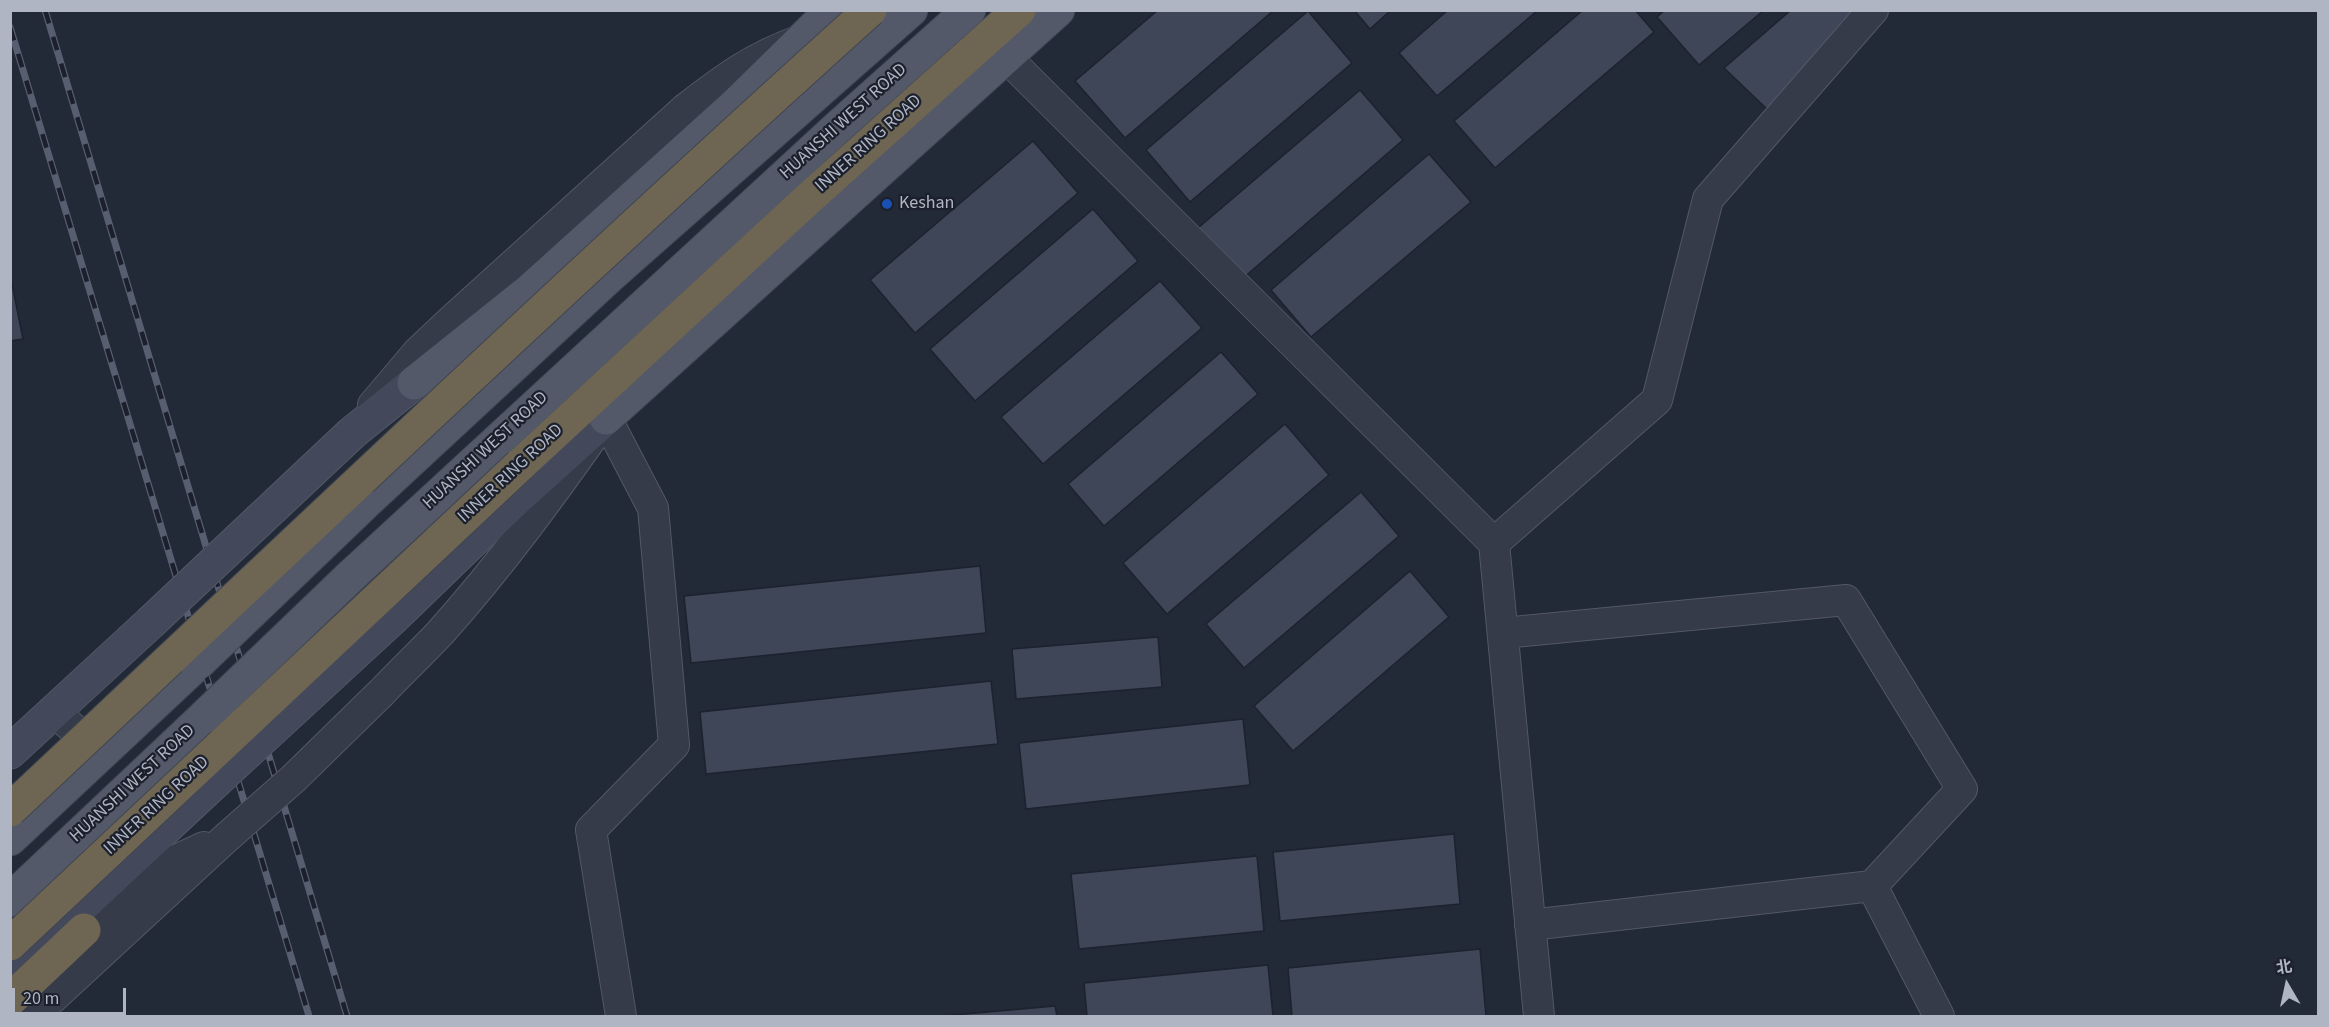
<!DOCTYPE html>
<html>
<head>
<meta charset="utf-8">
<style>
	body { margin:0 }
	#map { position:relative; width:2329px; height:1027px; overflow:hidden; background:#222937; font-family:"Source Sans 3","Noto Sans SC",sans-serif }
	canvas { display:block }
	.frame { position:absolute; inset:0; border:12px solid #b0b5c4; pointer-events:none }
	.north { position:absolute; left:2257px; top:955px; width:60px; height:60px; -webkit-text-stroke:4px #1b202c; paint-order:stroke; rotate:351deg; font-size:16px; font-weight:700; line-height:24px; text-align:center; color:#b0b5c4 }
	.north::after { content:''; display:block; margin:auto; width:21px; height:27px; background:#b0b5c4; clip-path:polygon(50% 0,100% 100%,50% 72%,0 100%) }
	.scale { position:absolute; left:12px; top:988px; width:114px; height:27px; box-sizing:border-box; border:3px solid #b0b5c4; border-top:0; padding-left:8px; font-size:18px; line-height:21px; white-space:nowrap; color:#b0b5c4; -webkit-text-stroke:4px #1b202c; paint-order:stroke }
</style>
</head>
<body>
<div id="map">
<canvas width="2329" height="1027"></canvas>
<div class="frame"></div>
<div class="north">北</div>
<div class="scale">20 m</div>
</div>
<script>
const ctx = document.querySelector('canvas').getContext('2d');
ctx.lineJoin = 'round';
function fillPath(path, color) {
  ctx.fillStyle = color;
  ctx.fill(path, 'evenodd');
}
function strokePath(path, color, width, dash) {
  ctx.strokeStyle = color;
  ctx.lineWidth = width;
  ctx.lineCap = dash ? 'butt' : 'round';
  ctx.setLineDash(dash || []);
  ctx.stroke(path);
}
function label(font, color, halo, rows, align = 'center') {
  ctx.font = font + ' "Source Sans 3",sans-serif';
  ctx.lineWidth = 4.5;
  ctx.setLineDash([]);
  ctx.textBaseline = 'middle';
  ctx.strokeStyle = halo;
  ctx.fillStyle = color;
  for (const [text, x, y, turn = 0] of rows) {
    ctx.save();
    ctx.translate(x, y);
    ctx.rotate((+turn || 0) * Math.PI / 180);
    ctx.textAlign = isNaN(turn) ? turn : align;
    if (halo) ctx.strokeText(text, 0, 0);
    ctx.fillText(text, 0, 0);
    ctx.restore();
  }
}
const building = new Path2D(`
	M1158 10H1274L1125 138 1075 81Z
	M1354 10H1391L1370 29Z
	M1448 10H1538L1437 96 1399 53Z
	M1583 10H1635L1654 32 1495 168 1454 121Z
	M1665 10H1764L1699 65 1657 17Z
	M1791 10H1860L1768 110 1724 68Z
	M1308 11 1352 63 1190 202 1146 150Z
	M1360 90 1403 140 1242 279 1198 228Z
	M1033 141 1078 193 915 333 870 280Z
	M1429 154 1471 202 1311 337 1271 290Z
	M1093 209 1138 261 975 401 930 349Z
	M10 274 23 339 10 341Z
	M1160 281 1202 328 1043 464 1001 417Z
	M1221 352 1258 394 1104 526 1068 484Z
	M1285 424 1329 475 1167 614 1123 563Z
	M1361 492 1399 536 1244 668 1206 624Z
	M980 566 986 633 691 663 684 596Z
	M1410 571 1449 617 1293 751 1254 706Z
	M1158 637 1162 687 1016 699 1012 649Z
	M991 681 998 744 706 774 700 712Z
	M1243 719 1250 785 1026 809 1019 743Z
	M1454 834 1460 904 1280 921 1273 852Z
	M1257 856 1264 931 1079 949 1071 874Z
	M1480 949 1486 1016H1292L1288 968Z
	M1268 965 1273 1016H1087L1084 983Z
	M1055 1006 1057 1016H943Z`);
const street = new Path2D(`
	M1006 57 1494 543
	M373 405 417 353 452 320 685 109C725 78 753 57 801 40
	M1503 633 1846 600 1962 789 1872 886
	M382 692C401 672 421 653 440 633 501 565 554 492 606 418L653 508 674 745 591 830 621 1016
	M55 712 101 754
	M1530 925 1872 886 1939 1016
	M84 930 129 890 161 867 204 847
	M33 1016 226 838
	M1539 1016 1494 543 1657 400 1708 199 1873 10`);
const secondary = new Path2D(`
	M352 433 414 383 440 371
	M394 617 515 500 606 418
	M10 752 150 623
	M10 973 215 782`);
const primary = new Path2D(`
	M414 383 529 291 735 105 832 10
	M606 418 1058 10
	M363 505 610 276 911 10
	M353 574 838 127 969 10
	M10 839 197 664
	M10 900 204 717`);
const highway = new Path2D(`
	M520 465 808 199 1019 10
	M10 1000 84 930`);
const rail = new Path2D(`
	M45 10 347 1016
	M10 27 309 1016`);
const streetBridge = new Path2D(`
	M226 838 293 779 382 692`);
const secondaryBridge = new Path2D(`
	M150 623 352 433
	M215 782 394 617`);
const primaryBridge = new Path2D(`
	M197 664 363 505
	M204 717 353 574`);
const highwayBridge = new Path2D(`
	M10 810C295 542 579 272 870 10
	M10 944 520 465`);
const markers = [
	[887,204,6,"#1a4fb4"]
];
const streetNames = [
	["HUANSHI WEST ROAD",844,122,-42],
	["INNER RING ROAD",869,144,-42],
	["HUANSHI WEST ROAD",486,451,-43],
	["INNER RING ROAD",511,474,-43],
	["HUANSHI WEST ROAD",133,784,-43],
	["INNER RING ROAD",157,806,-43]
];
const poiNames = [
	["Keshan",899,204]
];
fillPath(building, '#3e4657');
strokePath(building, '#1d222e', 1.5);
strokePath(street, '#535866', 32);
strokePath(secondary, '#535866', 35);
strokePath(primary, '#3e4451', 35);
strokePath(highway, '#404552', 35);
strokePath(street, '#353b48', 30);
strokePath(secondary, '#43495b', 33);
strokePath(primary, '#535968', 33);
strokePath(highway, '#6e6652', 33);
strokePath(rail, '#575e6f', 7);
strokePath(rail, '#1b202c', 4.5, [14]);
strokePath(streetBridge, '#535866', 32, []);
strokePath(secondaryBridge, '#535866', 35, []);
strokePath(primaryBridge, '#3e4451', 35, []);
strokePath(highwayBridge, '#404552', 35, []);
strokePath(streetBridge, '#353b48', 30);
strokePath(secondaryBridge, '#43495b', 33);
strokePath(primaryBridge, '#535968', 33);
strokePath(highwayBridge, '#6e6652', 33);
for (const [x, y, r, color] of markers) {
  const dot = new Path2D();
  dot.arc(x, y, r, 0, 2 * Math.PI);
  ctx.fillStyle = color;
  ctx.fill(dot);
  strokePath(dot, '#1b202c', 2);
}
label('18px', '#b0b5c4', '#1b202c', streetNames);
label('18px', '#b0b5c4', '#1b202c', poiNames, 'left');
</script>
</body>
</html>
